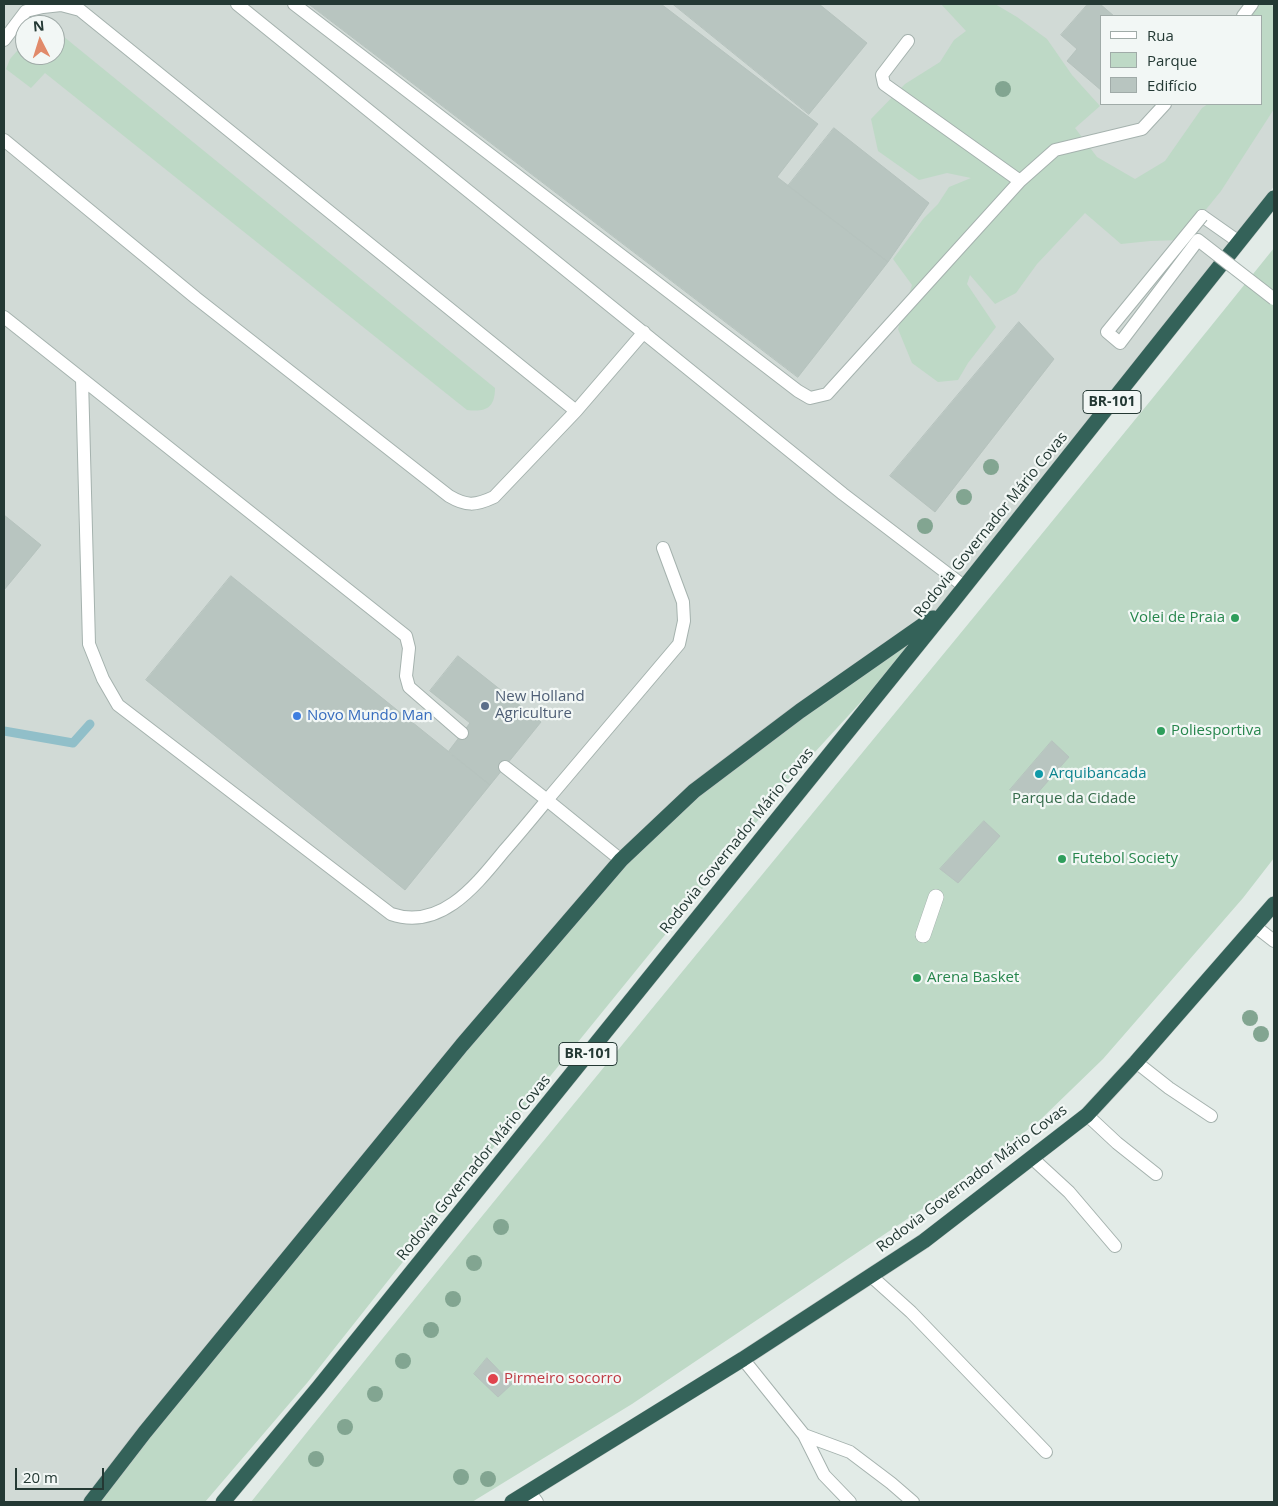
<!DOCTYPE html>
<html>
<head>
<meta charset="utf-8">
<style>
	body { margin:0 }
	#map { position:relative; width:1278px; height:1506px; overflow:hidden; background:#e2ebe7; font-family:"Open Sans",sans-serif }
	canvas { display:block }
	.frame { position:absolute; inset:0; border:5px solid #243934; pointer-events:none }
	.legend { position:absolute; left:1100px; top:15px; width:162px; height:90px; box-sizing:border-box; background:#f2f7f5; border:1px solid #a0aba8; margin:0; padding:6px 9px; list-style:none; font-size:15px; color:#243934 }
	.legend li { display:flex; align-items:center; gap:10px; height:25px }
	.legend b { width:25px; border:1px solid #a0aba8 }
	.north { position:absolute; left:15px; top:15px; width:50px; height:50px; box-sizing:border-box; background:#f2f7f5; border:1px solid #a0aba8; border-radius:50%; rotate:355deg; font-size:14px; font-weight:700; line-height:20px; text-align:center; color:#243934 }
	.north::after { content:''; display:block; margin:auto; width:18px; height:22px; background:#e18a6a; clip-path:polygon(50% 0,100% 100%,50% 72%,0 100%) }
	.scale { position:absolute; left:15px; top:1468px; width:89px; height:22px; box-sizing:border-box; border:2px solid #243934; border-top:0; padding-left:6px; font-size:15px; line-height:18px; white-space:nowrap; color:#243934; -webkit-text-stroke:4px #f2f7f5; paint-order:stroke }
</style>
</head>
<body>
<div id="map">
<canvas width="1278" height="1506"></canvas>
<div class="frame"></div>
<ul class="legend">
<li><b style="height:6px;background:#fff"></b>Rua</li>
<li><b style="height:14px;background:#bed9c6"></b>Parque</li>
<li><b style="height:14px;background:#b8c5c0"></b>Edifício</li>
</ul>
<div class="north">N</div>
<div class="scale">20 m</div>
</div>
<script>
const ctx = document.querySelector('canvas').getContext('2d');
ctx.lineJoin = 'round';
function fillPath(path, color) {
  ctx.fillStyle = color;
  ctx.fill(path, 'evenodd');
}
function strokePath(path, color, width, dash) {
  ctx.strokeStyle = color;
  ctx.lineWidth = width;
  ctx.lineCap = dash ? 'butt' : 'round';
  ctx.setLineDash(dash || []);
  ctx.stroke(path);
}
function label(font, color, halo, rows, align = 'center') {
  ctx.font = font + ' "Open Sans",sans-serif';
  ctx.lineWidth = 4.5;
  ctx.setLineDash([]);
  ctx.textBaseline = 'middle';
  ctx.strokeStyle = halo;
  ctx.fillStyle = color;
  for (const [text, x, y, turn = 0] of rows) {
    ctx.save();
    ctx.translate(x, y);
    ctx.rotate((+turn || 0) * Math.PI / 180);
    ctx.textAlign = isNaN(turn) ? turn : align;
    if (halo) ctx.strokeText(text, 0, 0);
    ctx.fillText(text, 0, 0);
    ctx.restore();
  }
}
const built = new Path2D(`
	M4 4H1274V186L1196 297 989 558 94 1502H4ZM1102 16H1262V104H1102ZM25 25H55V55H25Z`);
const green = new Path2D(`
	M941 4H995L1017 17 1047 39 1072 75 1100 106 1075 128 1097 157 1135 179 1165 161 1202 108 1208 104H1262V16H1243L1251 4H1270L1274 8V109L1221 191 1181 240 1150 241 1121 244 1085 213 1037 264 1016 293 995 304 970 275 967 284 996 327 968 363 958 380 938 382 912 363 898 329 912 285 893 259 924 218 938 204 949 187 971 178 947 173 919 180 878 151 871 119 905 84 940 62 954 40 966 31Z
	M55 32H58L495 388C495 409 485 412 467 410L45 73 31 88 6 69 10 59 25 42V55H55Z
	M1274 248V858L1243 898 1103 1059 1038 1122 928 1205 632 1404 472 1502H251C588 1081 936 668 1274 248Z
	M950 605 803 765 543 1085 307 1383 205 1502H91L621 860 694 791Z`);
const stream = new Path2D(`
	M4 731 73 743 90 724`);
const building = new Path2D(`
	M309 4H661L818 124 777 177 888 262 798 377Z
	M673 4H819L867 43 809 114Z
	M1088 4H1100L1114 16H1102V91L1067 61 1077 49 1061 35Z
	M834 128 929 203 888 262 788 186Z
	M1019 322 1054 359 935 512 890 476Z
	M4 515 41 545 4 590Z
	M231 576 490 785 405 890 146 680Z
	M458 656 541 722 490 785 448 752 470 723 430 691Z
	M1052 741 1069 757 1028 804 1010 790Z
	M984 821 1000 836 958 883 940 869Z
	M487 1358 512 1384 498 1397 474 1374Z`);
const lane = new Path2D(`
	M237 4 843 494 965 587
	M294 4 798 391 810 398 827 394 1020 181 1055 150 1142 129 1165 104
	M1243 16 1252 4
	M4 40 26 11 43 7 61 5 80 10 576 411 644 332
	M908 41 882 75 884 84 1020 181
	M4 140 196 298 449 496C466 506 475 506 494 497L576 411
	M1202 216 1239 242
	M4 317 406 636 409 648 406 676 409 687 462 733
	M82 379 89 644 103 679 118 705 391 914C441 931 476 885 504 851 519 834 533 817 547 800L621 860
	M505 767 547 800 679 644 684 621 683 602 663 548
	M1256 927 1274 941
	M1136 1062 1169 1088 1211 1116
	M1087 1115 1117 1143 1156 1174
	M1032 1158 1069 1192 1115 1246
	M871 1276 911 1312 1046 1452
	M743 1359 804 1435 824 1475 850 1502
	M804 1435 850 1452 891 1483 913 1502
	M529 1491 537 1502`);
const street = new Path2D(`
	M923 935 936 897`);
const highway = new Path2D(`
	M91 1502 145 1432 462 1045 621 860 694 791 800 711 933 618
	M223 1502 318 1388 950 605 1274 198
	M512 1502 743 1359 924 1241 1087 1115 1136 1062 1274 904`);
const laneBridge = new Path2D(`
	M1202 216 1107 332 1120 343 1198 240 1274 299`);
const trees = [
	[1003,89],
	[991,467],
	[964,497],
	[925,526],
	[1250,1018],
	[1261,1034],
	[501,1227],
	[474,1263],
	[453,1299],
	[431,1330],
	[403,1361],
	[375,1394],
	[345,1427],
	[316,1459],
	[461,1477],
	[488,1479]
];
const markers = [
	[1235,618,5,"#2e9e5b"],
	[485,706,5,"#5c6f8a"],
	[297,716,5,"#3f7fe0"],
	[1161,731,5,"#2e9e5b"],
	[1039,774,5,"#0f9aa8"],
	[1062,859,5,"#2e9e5b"],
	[917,978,5,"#2e9e5b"],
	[493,1379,6,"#e0444e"]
];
const shields = [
	[1112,402,58],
	[588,1054,58]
];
const shieldNames = [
	["BR-101",1112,402],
	["BR-101",588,1054]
];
const streetNames = [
	["Rodovia Governador Mário Covas",991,525,-51],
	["Rodovia Governador Mário Covas",737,841,-51],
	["Rodovia Governador Mário Covas",474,1168,-51],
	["Rodovia Governador Mário Covas",972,1179,-37]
];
const leisureNames = [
	["Volei de Praia",1225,618,"right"],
	["Poliesportiva",1171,731],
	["Futebol Society",1072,859],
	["Arena Basket",927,978]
];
const serviceNames = [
	["New Holland",495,697],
	["Agriculture",495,714]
];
const shopNames = [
	["Novo Mundo Man",307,716]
];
const cultureNames = [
	["Arquibancada",1049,774]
];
const parkNames = [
	["Parque da Cidade",1074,799]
];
const healthNames = [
	["Pirmeiro socorro",504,1379]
];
fillPath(built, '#d1dad6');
fillPath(green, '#bed9c6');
strokePath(stream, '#91bfc9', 9);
fillPath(building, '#b8c5c0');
strokePath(building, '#b6c3be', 1);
strokePath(lane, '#a5b2ae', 14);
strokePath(street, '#a5b2ae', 16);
strokePath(highway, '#c2c8c6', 16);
strokePath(lane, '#fff', 12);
strokePath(street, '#fff', 15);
strokePath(highway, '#346259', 15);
strokePath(laneBridge, '#a5b2ae', 14, []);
strokePath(laneBridge, '#fff', 12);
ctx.fillStyle = '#82a591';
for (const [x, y] of trees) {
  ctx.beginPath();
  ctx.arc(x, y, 8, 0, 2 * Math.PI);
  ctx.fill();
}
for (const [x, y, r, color] of markers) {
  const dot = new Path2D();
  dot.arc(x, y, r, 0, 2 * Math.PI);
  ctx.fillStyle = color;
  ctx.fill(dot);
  strokePath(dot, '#f2f7f5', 2);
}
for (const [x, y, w] of shields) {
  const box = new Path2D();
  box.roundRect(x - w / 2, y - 11.5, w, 23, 4);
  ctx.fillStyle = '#f2f7f5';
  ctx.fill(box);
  strokePath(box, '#243934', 1);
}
label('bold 14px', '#243934', null, shieldNames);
label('15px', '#243934', '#f2f7f5', streetNames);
label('15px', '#27864d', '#f2f7f5', leisureNames, 'left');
label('15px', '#4e5e75', '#f2f7f5', serviceNames, 'left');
label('15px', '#366cbe', '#f2f7f5', shopNames, 'left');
label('15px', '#0d838f', '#f2f7f5', cultureNames, 'left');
label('15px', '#346b4a', '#f2f7f5', parkNames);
label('15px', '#be3a42', '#f2f7f5', healthNames, 'left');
</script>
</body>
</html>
